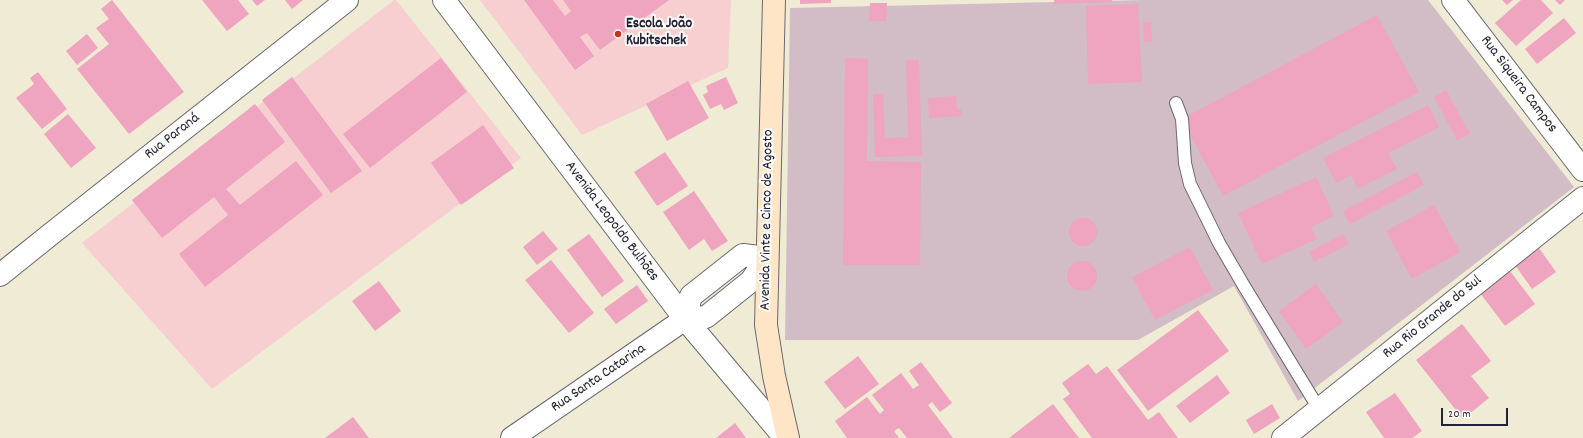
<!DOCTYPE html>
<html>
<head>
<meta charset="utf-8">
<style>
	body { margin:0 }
	#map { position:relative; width:1583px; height:438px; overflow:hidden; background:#f0ebd4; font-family:Dekko,sans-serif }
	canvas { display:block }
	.scale { position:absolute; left:1441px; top:408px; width:67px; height:18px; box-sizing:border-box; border:2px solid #22223b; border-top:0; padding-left:5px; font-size:12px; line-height:14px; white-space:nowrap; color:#22223b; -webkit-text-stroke:3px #fdfcf7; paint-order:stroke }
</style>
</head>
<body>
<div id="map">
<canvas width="1583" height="438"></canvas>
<div class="scale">20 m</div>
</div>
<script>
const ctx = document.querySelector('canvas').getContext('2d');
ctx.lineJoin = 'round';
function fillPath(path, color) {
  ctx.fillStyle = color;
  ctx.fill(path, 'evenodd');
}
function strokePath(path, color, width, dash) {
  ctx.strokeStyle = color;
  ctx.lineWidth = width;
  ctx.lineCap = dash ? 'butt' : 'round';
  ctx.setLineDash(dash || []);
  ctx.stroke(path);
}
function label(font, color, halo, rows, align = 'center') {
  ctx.font = font + ' Dekko,sans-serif';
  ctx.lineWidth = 4;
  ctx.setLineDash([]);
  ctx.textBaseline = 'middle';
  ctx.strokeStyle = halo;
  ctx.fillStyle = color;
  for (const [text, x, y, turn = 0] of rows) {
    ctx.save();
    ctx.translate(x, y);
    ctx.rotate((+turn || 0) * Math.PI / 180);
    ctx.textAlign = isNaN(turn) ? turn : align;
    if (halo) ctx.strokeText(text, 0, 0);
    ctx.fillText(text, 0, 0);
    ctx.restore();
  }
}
const built = new Path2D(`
	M394 0H396L521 158 212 389 82 243Z
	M480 0H731L728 68 582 135Z`);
const industrial = new Path2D(`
	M1144 0H1428L1574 187 1298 401 1234 286 1138 340H785L790 8Z`);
const building = new Path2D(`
	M112 0 184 92 129 134 77 69 109 44 96 28 109 19 101 9Z
	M202 0H238L249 14 227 31Z
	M252 0H265L257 6Z
	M285 0H303L292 9Z
	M524 0H553L565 16 571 11 563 0H669L600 50 587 33 580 37 594 56 575 70Z
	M800 0H831V3L800 4Z
	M1054 0H1112V2L1054 4Z
	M1502 0H1513L1507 5Z
	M1521 0H1541L1553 13 1516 46 1495 23Z
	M1555 0H1565L1560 5Z
	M870 3H887L886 21H869Z
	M1138 4 1142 82 1088 84 1086 6Z
	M1377 15 1419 92 1223 196 1182 119Z
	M1564 18 1576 33 1537 64 1525 49Z
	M1143 22H1151L1152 42H1144Z
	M87 34 98 48 77 65 66 51Z
	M441 58 467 92 370 168 343 134Z
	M845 58 868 59 867 161 921 162 920 265H843Z
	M906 60H919L922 156 875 157 873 94H883L885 138 908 137Z
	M38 72 67 109 42 129 16 98 34 84 30 78Z
	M292 77 362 171 331 193 262 100Z
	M726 77 738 103 724 110 721 104 710 109 703 95 708 92 706 86Z
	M688 81 709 118 667 141 646 104Z
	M1446 90 1470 134 1457 140 1434 97Z
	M956 96 957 109H961L962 116 929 118 928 98Z
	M255 104 285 142 226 189 240 205 296 161 323 195 205 287 179 254 228 215 214 197 162 238 132 200Z
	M1428 105 1439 127 1388 153 1397 169 1358 189 1351 175 1336 183 1323 158Z
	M68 114 96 148 71 168 44 134Z
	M483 125 514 168 461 205 431 163Z
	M665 152 688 186 657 206 634 172Z
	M1417 172 1424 185 1350 224 1343 211Z
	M1316 177 1334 216 1311 227 1317 239 1262 264 1238 213Z
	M694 191 728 241 712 251 704 239 689 250 663 212Z
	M1434 205 1460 252 1412 279 1386 231Z
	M1069 232a14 14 0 1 1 28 0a14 14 0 1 1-28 0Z
	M543 231 558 249 537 265 523 247Z
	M589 234 624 281 602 297 567 250Z
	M1343 234 1349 244 1314 262 1309 252Z
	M1190 247 1213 290 1155 320 1132 277Z
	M1539 248 1556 272 1532 289 1515 265Z
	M551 260 594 313 569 333 525 280Z
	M1067 276a15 15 0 1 1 30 0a15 15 0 1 1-30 0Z
	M1510 271 1535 304 1505 326 1480 293Z
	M379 281 401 311 375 331 352 301Z
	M1316 284 1343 322 1306 349 1279 311Z
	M637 285 648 301 616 324 604 309Z
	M1198 310 1229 351 1148 411 1117 370Z
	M1462 324 1491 361 1471 376 1489 398 1463 419 1416 360Z
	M858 356 879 384 845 409 824 382Z
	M921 362 952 403 940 412 932 402 928 405 953 438H907L899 428 894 431 899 438H847L835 421 867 397 880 414 884 410 872 395 901 373 913 389 919 385 909 371Z
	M1088 364 1096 374 1107 366 1148 420 1159 412 1178 438H1092L1063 399 1070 394 1062 383Z
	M1217 375 1230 393 1190 423 1176 406Z
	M1395 393 1422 431 1412 438H1384L1366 412Z
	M1053 404 1079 438H1009Z
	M1272 404 1280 418 1254 434 1246 420Z
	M353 417 369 438H325Z
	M735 423 746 438H716Z`);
const lane = new Path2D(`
	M1176 103 1182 119 1185 163 1190 184 1219 243 1244 286 1319 409`);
const street = new Path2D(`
	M444 0 685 319 785 438
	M1453 0 1583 170
	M0 275 51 234 347 0
	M512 438 685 319 706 317 751 281 767 258 743 255 691 296 685 319
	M1283 438 1583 198`);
const secondary = new Path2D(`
	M774 0 766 325 774 376 788 438`);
const markers = [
	[618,34,4,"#c8321e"]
];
const poiNames = [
	["Escola João",626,25],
	["Kubitschek",626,42]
];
const streetNames = [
	["Rua Siqueira Campos",1518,85,53],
	["Rua Paraná",173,137,-38],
	["Avenida Vinte e Cinco de Agosto",768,220,-89],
	["Avenida Leopoldo Bulhões",611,222,53],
	["Rua Rio Grande do Sul",1433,318,-39],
	["Rua Santa Catarina",599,379,-34]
];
fillPath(built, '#f7cfd1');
fillPath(industrial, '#d2bdc6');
fillPath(building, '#efa4bf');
strokePath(lane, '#6a6871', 14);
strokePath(street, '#6a6871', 24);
strokePath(secondary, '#6a6871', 24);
strokePath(lane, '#fff', 12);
strokePath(street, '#fff', 22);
strokePath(secondary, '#fee5c5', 22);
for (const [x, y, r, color] of markers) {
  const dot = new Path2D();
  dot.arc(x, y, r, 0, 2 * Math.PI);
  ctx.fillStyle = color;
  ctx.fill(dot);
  strokePath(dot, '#fdfcf7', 1.5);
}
label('bold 15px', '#22223b', '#fdfcf7', poiNames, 'left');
label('15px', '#22223b', '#fdfcf7', streetNames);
</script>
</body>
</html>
